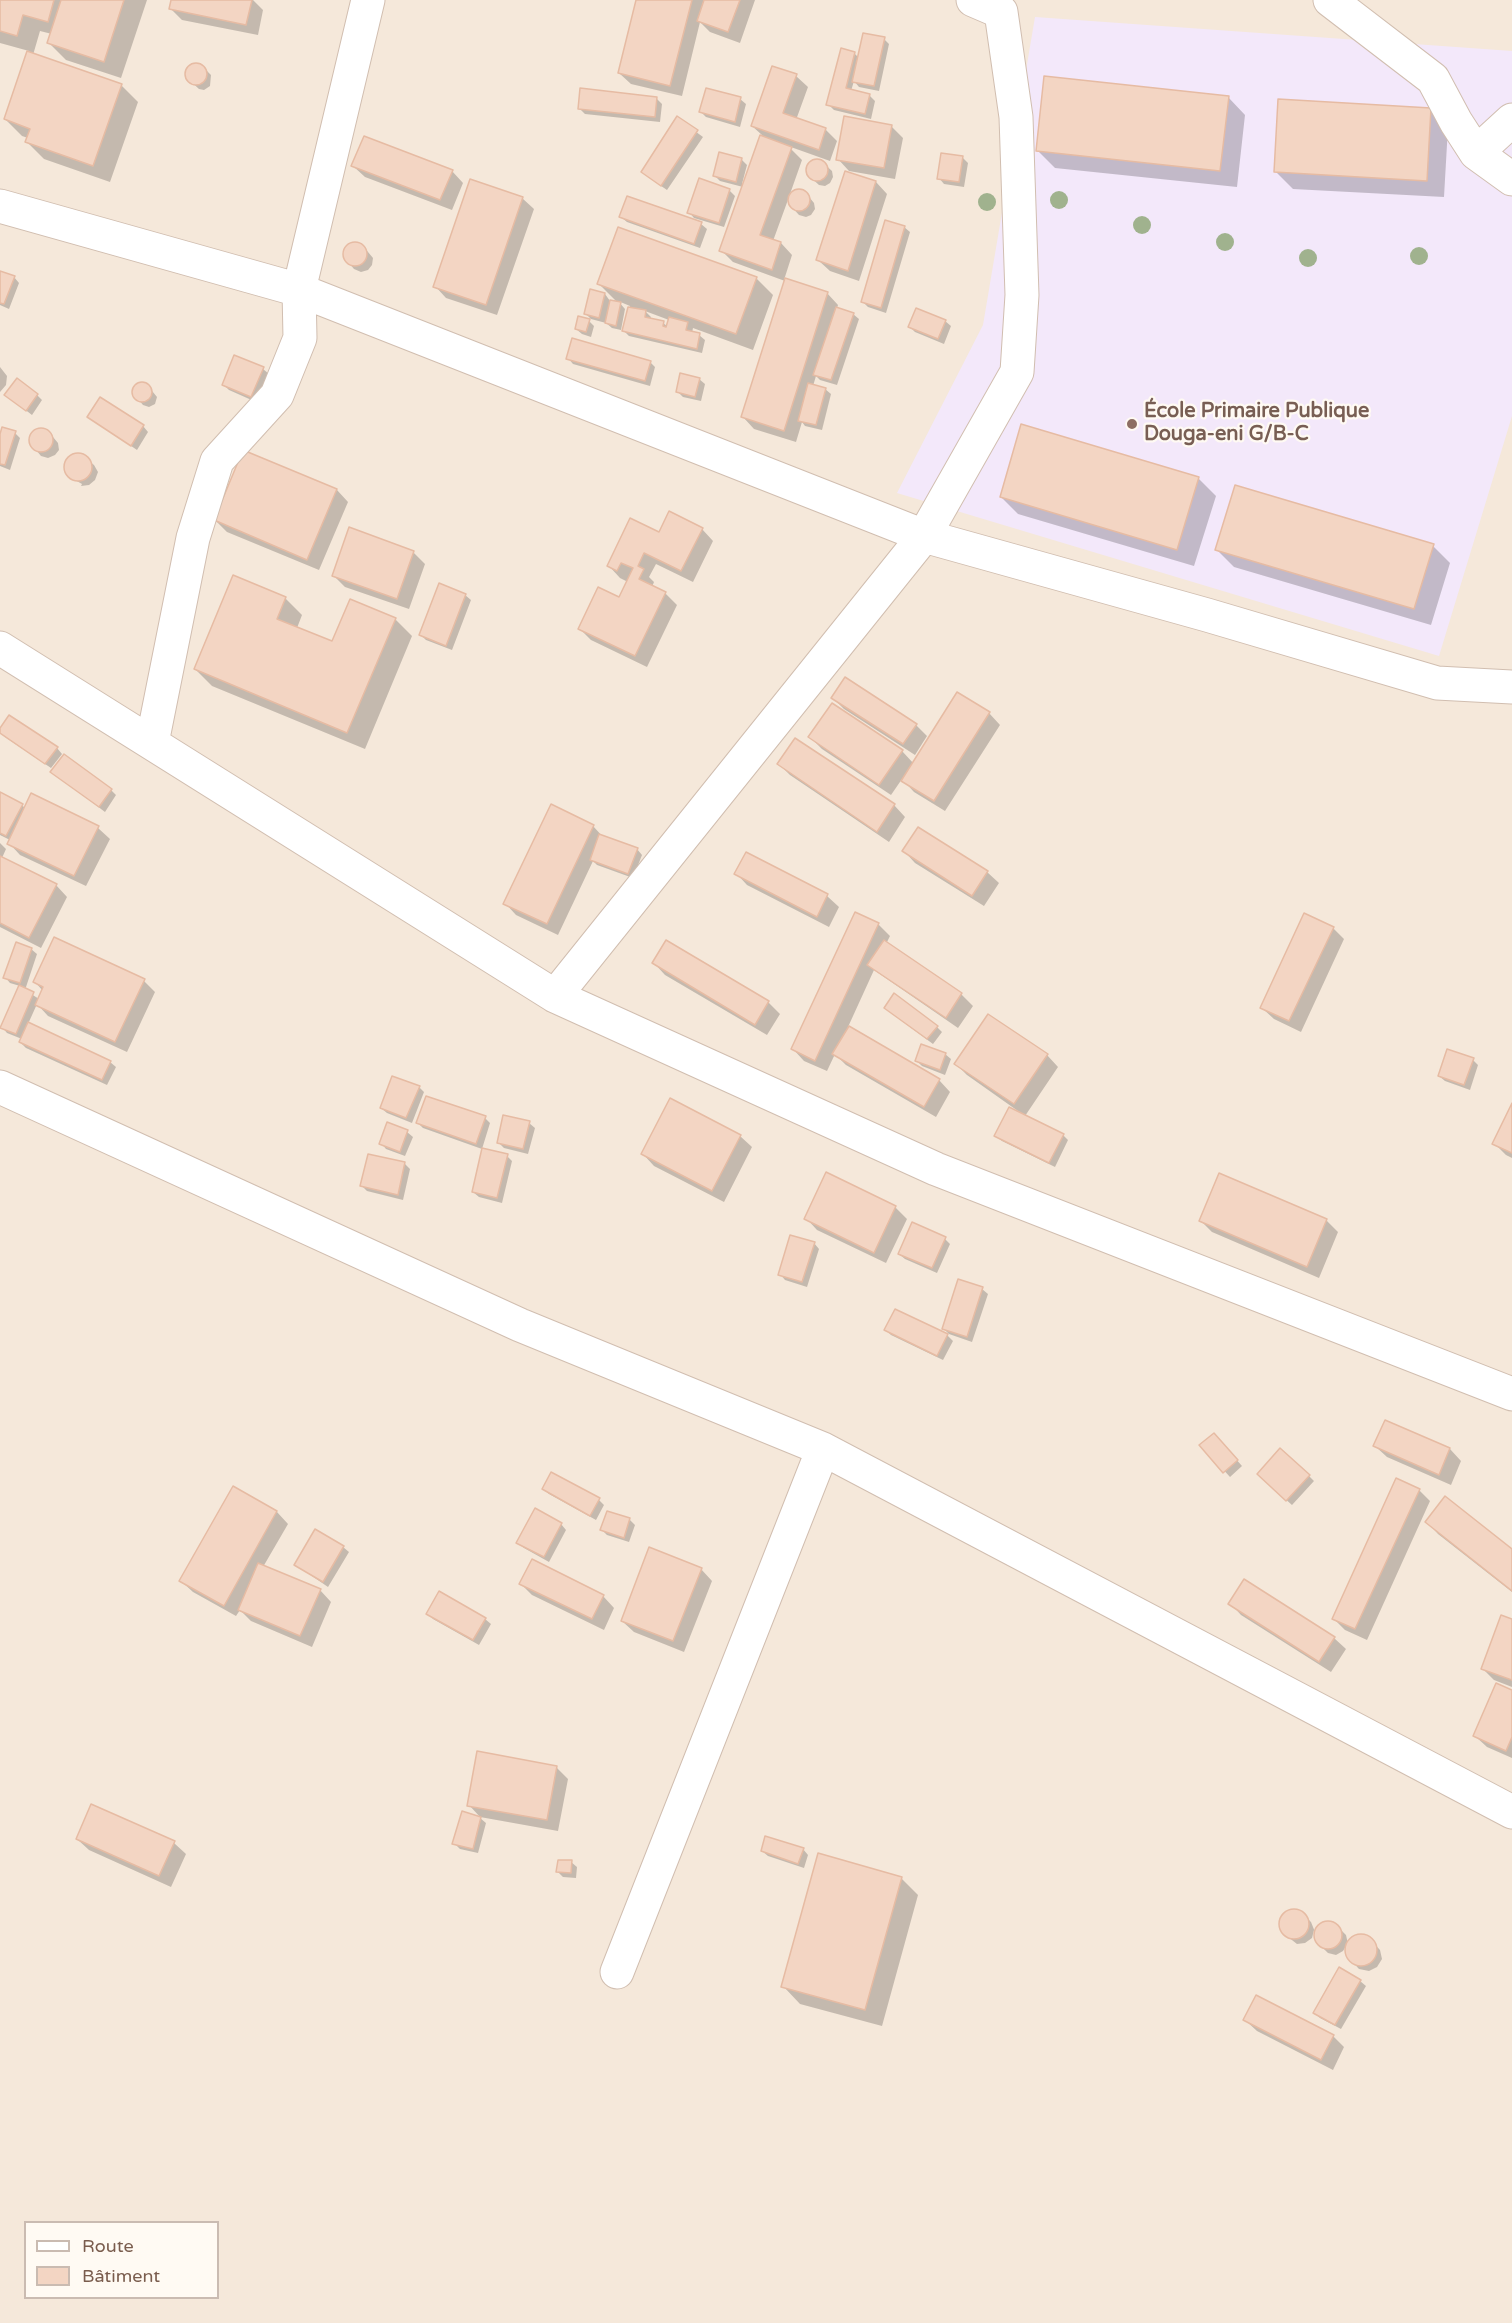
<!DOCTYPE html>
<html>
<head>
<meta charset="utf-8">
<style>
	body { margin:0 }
	#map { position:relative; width:1512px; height:2323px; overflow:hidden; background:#fdf6ec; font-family:"Varela Round",sans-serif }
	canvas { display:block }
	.legend { position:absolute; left:24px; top:2221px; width:195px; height:78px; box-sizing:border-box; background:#fffaf3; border:2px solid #cabbb1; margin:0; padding:8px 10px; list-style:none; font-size:18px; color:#7a5c4d }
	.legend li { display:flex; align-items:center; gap:12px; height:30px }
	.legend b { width:30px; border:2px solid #cabbb1 }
</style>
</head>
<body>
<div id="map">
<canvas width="1512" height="2323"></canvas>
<ul class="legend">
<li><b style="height:8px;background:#fff"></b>Route</li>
<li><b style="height:16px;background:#f3d5c3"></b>Bâtiment</li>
</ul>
</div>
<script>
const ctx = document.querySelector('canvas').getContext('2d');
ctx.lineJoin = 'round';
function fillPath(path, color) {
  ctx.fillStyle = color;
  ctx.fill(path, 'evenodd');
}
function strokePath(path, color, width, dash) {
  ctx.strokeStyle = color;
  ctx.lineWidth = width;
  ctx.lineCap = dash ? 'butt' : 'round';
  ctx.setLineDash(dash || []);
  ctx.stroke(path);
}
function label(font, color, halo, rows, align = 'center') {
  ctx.font = font + ' "Varela Round",sans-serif';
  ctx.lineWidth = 4.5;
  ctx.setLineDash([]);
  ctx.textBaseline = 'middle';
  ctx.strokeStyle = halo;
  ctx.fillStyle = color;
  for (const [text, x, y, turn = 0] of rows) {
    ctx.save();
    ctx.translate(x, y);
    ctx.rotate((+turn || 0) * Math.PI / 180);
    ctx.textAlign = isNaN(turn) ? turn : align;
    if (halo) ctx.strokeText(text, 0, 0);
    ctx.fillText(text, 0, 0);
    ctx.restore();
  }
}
const residential = new Path2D(`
	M0 0H1512V2323H0ZM26 2222H218V2298H26Z`);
const education = new Path2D(`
	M1035 17 1512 51V416L1439 656 897 493 983 325Z`);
const shadow = new Path2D(`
	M0 0H147L121 78 66 60 49 43 52 34 40 31 33 55 121 85 138 102 110 182 44 159 27 142 28 138 22 136 5 119 29 51 0 43Z
	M173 0H253L263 10 258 35 182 20 171 9Z
	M637 0H755L740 43 710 32 700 22 682 96 631 84 619 73Z
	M884 39 889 44 879 91 859 87 854 81 851 91 870 96 875 101 871 119 834 110 828 104 854 53 859 58Z
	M194 64H200L211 75 210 86 204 90 199 89 187 78 186 73 188 68Z
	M796 76 808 87 796 120 826 130 837 141 830 161 788 146 802 160 790 194 798 190 805 192 814 203 815 209 811 215 806 217 799 215 789 204V197L773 241 781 243 792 255 784 280 827 293 838 305 837 308 853 314 859 319 837 385 820 380 816 376 813 386 825 389 831 394 822 430 805 426 802 422 796 442 754 429 743 417 785 281 733 262 721 250 743 187 720 181 715 176 720 154 742 160 747 165 742 184 744 185 762 135 752 126Z
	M1228 97 1245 115 1237 187 1055 168 1038 151Z
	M656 98 662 104 660 122 585 114 579 108Z
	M740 99 746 104 740 127 706 117 701 112Z
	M1431 109 1448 127 1444 197 1293 189 1276 172Z
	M677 118 703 137 667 190 648 177Z
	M891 126 903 138 895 179 849 171 838 159Z
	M962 157 968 163 964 187 944 184 939 178Z
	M815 161H821L832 171 833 177 830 183 825 186 819 185 808 175 807 169 810 163Z
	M353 166 452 171 463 183 452 210 365 177Z
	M876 182 887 194 859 281 830 271 818 260Z
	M729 190 735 196 724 227 694 218 689 212Z
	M522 198 534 209 497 315 446 298 435 286Z
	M628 198 701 224 707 229 700 248 627 222 621 217Z
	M904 227 910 232 886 313 868 307 863 302Z
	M356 243 363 246 373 258 372 265 368 270 361 272 354 269 344 257 345 250 350 245Z
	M0 272 14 277 19 283 9 309 0 305Z
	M756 278 773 295 753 350 693 328 692 333 699 335 705 340 702 353 629 336 624 331 630 306 618 301 625 309 621 330 612 328 606 323 591 319 585 313 605 294 610 301 618 303 599 284ZM645 311 669 320 668 327 663 323 650 320 651 317Z
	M589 321 594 326 591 337 582 334 576 329Z
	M945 321 951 326 944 344 915 332 910 327Z
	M568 358 650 362 655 367 650 386 573 364Z
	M0 367 7 376 6 385 0 392Z
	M263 369 269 374 256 402 229 390 223 384Z
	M699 379 705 384 701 401 683 397 678 392Z
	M141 383 148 386 157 397 155 404 149 407 143 405 133 393 135 387Z
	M6 395H37L42 400 32 415Z
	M89 417 143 426 148 432 137 450Z
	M41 429 48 431 58 443 59 450 55 455 48 458 41 456 31 444 30 437 35 432Z
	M15 433 20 438 10 470 0 466V439Z
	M244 452 337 490 348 502 319 570 227 532 215 520Z
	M73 455H81L94 465 98 472 95 480 89 485 81 486 82 484 68 476 65 468 67 460Z
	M1198 478 1216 496 1194 566 1018 514 1001 497Z
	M702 529 713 541 693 582 656 564 649 577 654 582 652 587 665 593 677 605 647 667 591 640 580 629 620 599 628 582 620 578 609 566Z
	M1433 546 1450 563 1431 625 1234 567 1217 550Z
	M413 552 425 564 409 609 345 587 334 576Z
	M465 595 471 600 452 650 426 640 421 635Z
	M285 598 302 615 297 628 333 643 395 619 412 636 365 749 212 686 195 669Z
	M833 698 916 725 927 736 915 755 844 709Z
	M989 713 1000 725 945 811 914 792 902 779 891 795 822 749 810 737 902 751 914 764Z
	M0 731 57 748 62 754 51 768 5 737Z
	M779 764 894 805 905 817 889 842 790 775Z
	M52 772 111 790 116 795 105 812Z
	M0 794 26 808 98 828 110 839 86 886 20 855 9 843 10 840 0 835Z
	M593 826 604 838 637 849 642 855 633 878 597 865 593 861 558 935 516 915 505 903Z
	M0 843 6 849 2 858 56 885 67 897 41 948 0 927Z
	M904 851 987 872 999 883 984 906 915 863Z
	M747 854 827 896 839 907 829 927 747 885 736 873Z
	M855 914 879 925 890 936 886 944 961 994 973 1006 958 1028 874 970 848 1027 939 1080 950 1092 936 1117 846 1065 835 1054 827 1071 804 1061 793 1049Z
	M1333 928 1344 939 1301 1032 1274 1019 1262 1008Z
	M667 942 769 1003 780 1014 767 1035 665 975 654 963Z
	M31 949 37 954 25 990 39 999 43 991 35 982 144 981 155 992 127 1052 48 1016 37 1004 28 1024 110 1062 116 1067 107 1085 26 1048 20 1042 22 1039 7 1033 2 1027 20 986 10 983 5 977Z
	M891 1013 937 1027 942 1032 933 1044Z
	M945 1054 951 1059 945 1075 922 1066 917 1061Z
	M1047 1055 1058 1067 1025 1116 967 1075 956 1064Z
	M1473 1060 1478 1065 1470 1090 1445 1081 1439 1076Z
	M419 1087 424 1092 412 1123 387 1113 381 1108Z
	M1512 1106V1158L1506 1155 1494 1143Z
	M485 1118 490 1123 482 1149 423 1128 418 1123Z
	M529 1123 535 1128 528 1154 504 1148 498 1142Z
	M407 1132 413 1137 405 1156 386 1149 381 1143Z
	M1063 1135 1068 1140 1055 1167 1002 1141 996 1136Z
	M740 1136 752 1147 724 1202 654 1166 643 1154Z
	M369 1155 405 1164 410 1169 403 1200 367 1191 362 1186Z
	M507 1156 512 1161 502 1203 479 1197 473 1192Z
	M1220 1175 1327 1221 1338 1232 1319 1278 1212 1232 1201 1221Z
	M895 1207 907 1219 886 1263 817 1230 806 1218Z
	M945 1239 950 1244 937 1273 905 1259 899 1254Z
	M814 1243 819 1249 807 1287 785 1280 780 1274Z
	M982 1289 988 1294 972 1342 949 1334 944 1329Z
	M886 1330 947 1335 953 1341 943 1360 891 1335Z
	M1385 1422 1450 1449 1461 1461 1451 1485 1387 1457 1375 1446Z
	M1219 1440 1242 1466 1230 1477 1201 1445Z
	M1309 1476 1314 1481 1292 1505 1264 1480Z
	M234 1488 277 1512 288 1524 263 1567 320 1590 331 1602 312 1647 251 1621 240 1610 236 1616 193 1592 181 1581Z
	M543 1489 599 1500 604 1505 596 1520 549 1494Z
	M1419 1490 1430 1501 1367 1640 1345 1630 1333 1618Z
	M629 1519 635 1525 629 1542 607 1535 602 1530Z
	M1427 1522 1512 1551V1592L1438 1534Z
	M561 1524 566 1530 549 1562 524 1548 518 1543Z
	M343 1547 349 1552 328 1587 296 1565Z
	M701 1569 712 1581 684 1652 634 1632 622 1621Z
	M521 1584 603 1596 614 1608 604 1630 532 1595Z
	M1230 1603 1334 1638 1346 1649 1331 1672 1241 1615Z
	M428 1613 485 1619 491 1624 479 1645 433 1619Z
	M1512 1620V1687L1494 1680 1483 1669Z
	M1512 1692V1758L1487 1747 1475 1736Z
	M557 1768 568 1779 558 1831 480 1817 469 1805Z
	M480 1818 486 1823 478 1853 460 1849 454 1843Z
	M77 1839 174 1843 186 1854 171 1887 89 1850Z
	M803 1849 808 1855 804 1868 768 1856 762 1851Z
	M571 1862 577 1867 576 1878 563 1877 558 1872Z
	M901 1878 918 1895 882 2026 800 2004 783 1986Z
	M1289 1911H1298L1305 1916 1311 1922 1315 1932 1319 1925 1326 1922 1334 1923 1346 1935 1348 1944 1350 1939 1358 1935 1368 1937 1380 1950 1382 1959 1377 1967 1369 1971 1359 1969 1347 1956 1346 1946 1343 1951 1336 1955 1328 1953 1316 1941 1314 1930 1312 1938 1305 1943 1297 1944 1283 1933 1280 1925 1282 1916Z
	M1360 1981 1366 1986 1341 2029 1320 2018 1315 2013Z
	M1245 2020 1333 2036 1344 2047 1333 2070 1257 2031Z`);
const building = new Path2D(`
	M0 0H54L48 22 23 15 17 36 0 31Z
	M61 0H124L104 62 47 43Z
	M171 0H252L246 25 169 9Z
	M636 0H692L670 86 618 73Z
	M704 0H740L728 32 697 21Z
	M863 33 885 37 874 86 852 82Z
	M841 48 855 52 846 88 870 94 865 114 826 105Z
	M27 51 122 84 93 166 25 142 30 129 4 119Z
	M185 74a11 11 0 1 1 22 0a11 11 0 1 1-22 0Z
	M772 66 797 74 783 113 826 128 819 150 751 126Z
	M1044 76 1229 96 1220 171 1036 151Z
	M580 88 657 97 655 117 578 109Z
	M706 88 741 97 735 122 699 112Z
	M1278 99 1431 108 1427 181 1274 172Z
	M677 116 698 130 661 186 641 172Z
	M844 116 892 125 884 168 836 160Z
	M760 135 792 147 760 235 781 242 772 270 719 251Z
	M364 136 453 170 440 200 351 166Z
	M719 152 742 158 736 182 713 176Z
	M941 153 963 156 959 182 937 179Z
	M806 170a11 11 0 1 1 22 0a11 11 0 1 1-22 0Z
	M845 171 876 181 848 271 816 260Z
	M699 178 730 189 719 223 687 213Z
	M470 179 523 197 486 305 433 287Z
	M788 200a11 11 0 1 1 22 0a11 11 0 1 1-22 0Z
	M627 196 702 222 694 244 619 217Z
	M885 220 905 226 881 308 861 302Z
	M618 227 757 277 736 334 597 284Z
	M343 254a12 12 0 1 1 24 0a12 12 0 1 1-24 0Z
	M0 271 15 276 4 304 0 303Z
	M785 278 828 292 784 431 741 417Z
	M590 289 605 293 599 318 584 314Z
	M610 300 621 302 616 326 605 323Z
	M628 307 646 310 645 317 664 321 663 326 666 327 669 317 688 322 686 330 700 333 697 349 622 331Z
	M836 307 854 313 831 380 813 375Z
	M916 308 946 320 938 339 908 327Z
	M578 316 590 319 586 332 575 329Z
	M572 338 651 361 645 381 566 359Z
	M234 355 264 367 251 397 222 385Z
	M680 373 700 378 695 397 676 392Z
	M17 378 38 394 26 411 4 395Z
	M132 392a10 10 0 1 1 20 0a10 10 0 1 1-20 0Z
	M808 383 826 388 816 425 798 421Z
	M100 397 144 425 131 446 87 417Z
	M1021 424 1199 477 1177 550 1000 497Z
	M2 427 16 431 5 465 0 464V434Z
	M29 440a12 12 0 1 1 24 0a12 12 0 1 1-24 0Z
	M243 450 337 489 307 560 214 520Z
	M64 467a14 14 0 1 1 28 0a14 14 0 1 1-28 0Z
	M1235 485 1434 544 1414 609 1215 550Z
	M669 511 703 528 681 571 644 553 638 566 644 569 639 579 666 592 635 656 578 629 598 587 619 597 633 568 621 563 617 571 607 566 630 518 659 532Z
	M349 527 414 551 397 599 332 576Z
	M233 575 286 597 277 619 332 641 350 599 396 618 347 733 194 669Z
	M439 583 466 594 446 646 419 635Z
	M845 677 917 724 903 744 831 698Z
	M957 692 990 712 934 801 901 781Z
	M832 703 903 750 879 785 808 737Z
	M9 715 58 747 45 764 0 733V728Z
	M795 738 895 804 877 832 777 764Z
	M64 754 112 789 99 807 50 772Z
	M0 792 23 804 6 836 0 833Z
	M31 793 99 826 74 876 7 844Z
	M551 804 594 825 547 924 503 904Z
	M918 827 988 871 972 896 902 851Z
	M599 834 638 848 628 874 590 860Z
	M746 852 828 894 817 917 734 874Z
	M0 856 57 884 29 938 0 923Z
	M855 912 879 923 815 1061 791 1049Z
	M1304 913 1334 927 1289 1021 1260 1008Z
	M54 937 145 979 115 1042 35 1005 43 987 33 982Z
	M666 940 769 1001 755 1025 652 963Z
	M884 940 962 993 946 1018 867 965Z
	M16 942 32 948 20 983 3 978Z
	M19 985 34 992 16 1034 0 1028Z
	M894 993 938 1026 927 1039 884 1008Z
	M988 1014 1048 1054 1014 1104 954 1064Z
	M28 1022 111 1061 102 1080 19 1042Z
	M849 1026 940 1079 924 1107 832 1054Z
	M921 1044 946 1053 940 1070 915 1061Z
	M1447 1049 1474 1058 1464 1085 1438 1076Z
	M392 1076 420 1086 406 1118 380 1108Z
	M426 1096 486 1116 476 1144 416 1123Z
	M670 1098 741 1135 712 1191 641 1154Z
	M1512 1103V1153L1492 1144Z
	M1009 1107 1064 1134 1049 1163 994 1136Z
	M503 1115 530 1121 523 1149 497 1143Z
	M387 1122 408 1130 400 1152 379 1144Z
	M482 1148 508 1154 497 1198 472 1192Z
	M368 1154 405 1162 398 1195 360 1186Z
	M826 1172 896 1206 874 1253 804 1219Z
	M1219 1173 1327 1219 1307 1267 1199 1221Z
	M912 1222 946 1237 932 1268 898 1254Z
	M790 1235 815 1242 802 1282 778 1275Z
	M958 1279 983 1287 967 1337 942 1329Z
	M895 1309 948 1334 937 1356 884 1330Z
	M1385 1420 1450 1448 1439 1475 1373 1446Z
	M1214 1433 1238 1460 1223 1473 1199 1445Z
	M1280 1448 1310 1475 1286 1501 1257 1474Z
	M551 1472 600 1498 590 1516 542 1489Z
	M1396 1478 1420 1489 1355 1629 1332 1619Z
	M233 1486 277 1511 224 1606 179 1581Z
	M1445 1496 1512 1549V1591L1425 1522Z
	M535 1508 562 1523 544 1557 516 1543Z
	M607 1511 630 1518 624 1538 600 1530Z
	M315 1529 344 1546 323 1582 294 1565Z
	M649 1547 702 1568 673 1641 621 1621Z
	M532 1559 604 1595 592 1619 519 1584Z
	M258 1563 321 1589 300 1636 238 1610Z
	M1244 1579 1335 1637 1319 1662 1228 1604Z
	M439 1591 486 1618 473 1640 426 1614Z
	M1501 1615 1512 1619V1680L1481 1669Z
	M1496 1683 1512 1690V1737L1506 1751 1473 1736Z
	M477 1751 557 1766 547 1820 467 1806Z
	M91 1804 175 1841 159 1876 76 1839Z
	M462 1811 481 1817 473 1849 452 1844Z
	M765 1836 804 1848 798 1864 761 1851Z
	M818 1853 902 1877 865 2010 781 1987Z
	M558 1860H572L571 1873 556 1872Z
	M1279 1924a15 15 0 1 1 30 0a15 15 0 1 1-30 0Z
	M1314 1935a14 14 0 1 1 28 0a14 14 0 1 1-28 0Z
	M1345 1950a16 16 0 1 1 32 0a16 16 0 1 1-32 0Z
	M1339 1967 1361 1980 1335 2025 1313 2013Z
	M1256 1995 1334 2035 1321 2060 1243 2020Z`);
const minor = new Path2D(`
	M1330 0 1433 79 1456 122 1476 153 1512 179
	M1476 153 1512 120
	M0 206 299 290 924 536 1207 615 1437 683 1512 687
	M0 648 555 996 936 1169 1512 1394
	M152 743 193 538 217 461 277 395 300 338 299 290 368 0
	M555 996 924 536 1017 372 1022 295 1016 117 1001 12 973 0
	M0 1087 520 1325 823 1449 1512 1812
	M617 1972 823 1449`);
const trees = [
	[1059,200],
	[987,202],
	[1142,225],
	[1225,242],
	[1419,256],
	[1308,258]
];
const markers = [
	[1132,424,6,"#8d6e63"]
];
const educationNames = [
	["École Primaire Publique",1144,412],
	["Douga-eni G/B-C",1144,435]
];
fillPath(residential, '#f5e8da');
fillPath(education, '#f3e8fa');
fillPath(shadow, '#0003');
fillPath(building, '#f3d5c3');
strokePath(building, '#e6bba3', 1.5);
strokePath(minor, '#d1beb0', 35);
strokePath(minor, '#fff', 33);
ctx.fillStyle = '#a0b28e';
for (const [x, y] of trees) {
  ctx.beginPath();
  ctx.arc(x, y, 9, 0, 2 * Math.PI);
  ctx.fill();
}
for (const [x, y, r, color] of markers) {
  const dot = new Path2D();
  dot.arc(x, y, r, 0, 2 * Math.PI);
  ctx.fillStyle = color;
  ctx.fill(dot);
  strokePath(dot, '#fffaf3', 2);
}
label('bold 20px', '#785e54', '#fffaf3', educationNames, 'left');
</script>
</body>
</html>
